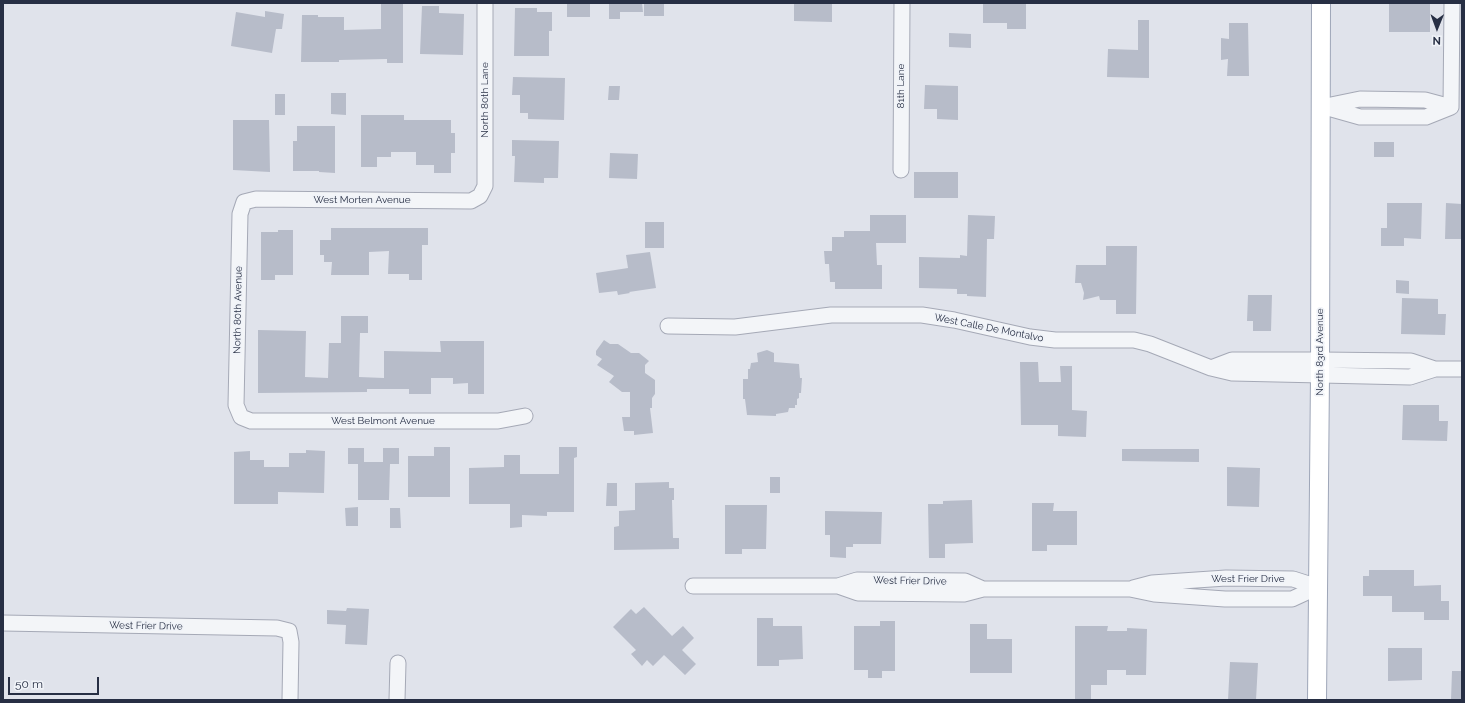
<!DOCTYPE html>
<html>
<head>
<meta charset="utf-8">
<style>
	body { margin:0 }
	#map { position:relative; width:1465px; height:703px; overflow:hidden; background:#e0e3eb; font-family:Raleway,sans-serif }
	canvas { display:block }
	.frame { position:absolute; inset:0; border:4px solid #272f44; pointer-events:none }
	.north { position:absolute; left:1417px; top:8px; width:40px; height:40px; -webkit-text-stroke:3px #f0f3f8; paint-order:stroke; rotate:181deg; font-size:11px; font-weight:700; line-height:16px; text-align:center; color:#272f44 }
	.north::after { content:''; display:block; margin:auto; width:14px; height:18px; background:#272f44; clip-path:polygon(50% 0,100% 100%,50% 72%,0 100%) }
	.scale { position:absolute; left:8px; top:677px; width:91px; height:18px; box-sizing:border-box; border:2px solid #272f44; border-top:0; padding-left:5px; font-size:12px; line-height:14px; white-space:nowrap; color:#272f44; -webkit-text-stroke:3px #f0f3f8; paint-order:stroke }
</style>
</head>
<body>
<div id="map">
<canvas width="1465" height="703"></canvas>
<div class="frame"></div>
<div class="north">N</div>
<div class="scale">50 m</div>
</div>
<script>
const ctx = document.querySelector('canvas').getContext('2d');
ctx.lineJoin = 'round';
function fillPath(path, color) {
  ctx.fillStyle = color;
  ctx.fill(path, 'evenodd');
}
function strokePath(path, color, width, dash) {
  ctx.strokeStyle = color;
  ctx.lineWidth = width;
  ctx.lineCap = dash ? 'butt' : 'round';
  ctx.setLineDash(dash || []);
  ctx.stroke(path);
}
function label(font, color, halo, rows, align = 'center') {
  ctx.font = font + ' Raleway,sans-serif';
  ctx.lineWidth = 3.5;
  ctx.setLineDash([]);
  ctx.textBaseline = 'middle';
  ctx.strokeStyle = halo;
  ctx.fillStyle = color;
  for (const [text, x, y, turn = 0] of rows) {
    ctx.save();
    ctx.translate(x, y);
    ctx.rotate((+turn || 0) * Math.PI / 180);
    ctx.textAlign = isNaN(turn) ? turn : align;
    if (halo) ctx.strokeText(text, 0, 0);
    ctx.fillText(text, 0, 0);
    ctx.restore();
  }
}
const building = new Path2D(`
	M381 3H403V63H387V59L339 60V62H301L302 15H318V17H344V30L381 29Z
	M590 3V17H567V4Z
	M609 3H642L643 12H620V19H609Z
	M644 3H664V16H644Z
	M794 3H832V22L794 21Z
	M983 3 1026 4V29H1007V23H983Z
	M1389 3H1430V32H1389Z
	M422 6H439V13L464 14 463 55 420 54Z
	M515 8H537V12H552V31H549V56H514Z
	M265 11 284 14 282 29H276L272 53 231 46 236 12 265 17Z
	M1138 20H1149V78L1107 77 1108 49 1138 50Z
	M1229 23H1248L1249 76H1227L1228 59 1221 60V38L1229 39Z
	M949 33 971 34V48L949 47Z
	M513 77 565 78 564 120 528 119V113H520V95H512Z
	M925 85 958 86V120L937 119V109H924Z
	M609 86H620L619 100H608Z
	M331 93H346V115L331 114Z
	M275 94H285V115H275Z
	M361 115H404V120H451V133H455V153H451V173H434V165H416V152H391V157H377V167H361Z
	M233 120H269L270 172 233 170Z
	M297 126H335V173L319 172V171H293V141H297Z
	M512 140 559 141 558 178H544V183L514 182 515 156H512Z
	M1374 142H1394V157H1374Z
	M610 153 638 154 637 179 609 178Z
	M914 172H958V198H914Z
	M1387 203H1422L1421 239 1404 238V246H1381V228H1387Z
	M1446 203 1462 204V239H1445Z
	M870 215H906V243H876L877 265H882V289H835V282H830L829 264H825L824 251H832V237H844V231H870Z
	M968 215 995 216 994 239H987L986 297 967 296V294H957V289L919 288V257L960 258V255L967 256Z
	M645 222H664V248H645Z
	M331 228H428V245H422V280H409V274H388L389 251 369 252V275H331L332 262H324V255H320V240H331Z
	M278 230H293V275H275V280H261V232H278Z
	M1106 246H1137L1136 314H1116V300H1100L1099 296 1083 300 1084 293 1081 283H1075L1076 265H1106Z
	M650 252 656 288 629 292 630 293 618 295 617 291 599 293 596 273 628 268 626 255Z
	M1396 280 1409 281V294L1396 293Z
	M1248 295H1272L1271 331H1253V321H1247Z
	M1402 298 1438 299V314H1446L1445 335 1401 334Z
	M341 316H368V333H360L359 377 384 378V351L441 352 440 341H484V394H468V383L453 384V378H431V394H409V389H367V392L258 393V330L306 331 305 377 328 378 329 343H341Z
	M604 340 610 344H618L631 353H639L649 361 645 365V373L655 380V394L652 398V408H650L653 433 634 435V431H624L622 417H630V392H622L609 382 614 376 597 365 602 359 596 355V351Z
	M767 350 774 353V362L799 364 800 378H802L801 393H799V398L797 399V405H795V408H789L788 412 776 414V416L747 415 745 399H743V379H748V369H750L751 363 758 362 757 353Z
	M1020 362H1038L1039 382H1061L1060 366H1072V410L1087 411 1086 437 1058 436V425H1021Z
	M1403 405H1439V421H1448L1447 441 1402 440Z
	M434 447H450V497H408V456H434Z
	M559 447H577V457L574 458V512H547V516L522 515V527L510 528V504H469V468L504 467V455H520V474H559Z
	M348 448H364V462H383V448H399V464H390L389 500H358V464H348Z
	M1122 449H1199V462L1122 461Z
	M306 450 325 451 324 493 278 492V504H234V452L250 451V460H264V467H289V453H306Z
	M1227 467 1260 468 1259 507 1227 506Z
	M770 477H780V493H770Z
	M669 482V488H674V500H672L673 538H679V549L614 550V527L619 526V511L635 510V483Z
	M607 483H617V506H606Z
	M972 500 973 543 945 544V558H929L928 504H943V501Z
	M1032 503H1054L1053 511H1077V545H1047V551H1032Z
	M725 505H767L766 549H742V554H725Z
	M358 507V526H346L345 508Z
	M390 508H400L401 528H390Z
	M825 511 882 512 881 544H853V547H846V558L830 557V535H825Z
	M1369 570H1414V586L1441 585V601H1449V620H1424V612H1392V596H1363V576H1369Z
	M644 607 672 636 683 626 694 638 682 650 696 664 685 675 664 655 653 666 647 660 642 666 631 654 636 650 613 627 631 609 636 614Z
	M347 608 369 609 367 645 345 644 346 625 327 624V610L346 611Z
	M757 618H773V626H802L803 659 779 660V666H757Z
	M880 621H895V671H882V678H868V670H854V626H880Z
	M970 624H987V639H1012V673H970Z
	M1075 626H1108L1107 631H1127V628L1147 629 1146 675H1126V670H1107V685H1091V700H1075Z
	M1388 648H1422V680L1388 681Z
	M1230 662 1258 663 1256 700H1228Z
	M1452 671H1462V700H1451Z`);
const minor = new Path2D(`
	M485 3V186L480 196 471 201 256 199 244 202 240 214 236 405 241 417 251 421H498L525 416
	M1321 106 1360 117H1426L1451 107
	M1326 106 1360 99 1425 100 1451 107
	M1451 107 1452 3
	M901 170 902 3
	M668 326 735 327 831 315H922L954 320 1030 337 1055 340H1134L1150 344 1211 368 1232 373 1410 377 1435 369
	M1211 368 1232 360H1320L1411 361 1435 369H1462
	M693 586H838L857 580 965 581 983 589
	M838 586 858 593 964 594 983 589H1130L1154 594 1225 599H1292L1318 587
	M1133 588 1152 583 1226 578 1293 579 1318 587
	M3 623 277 628 289 631 291 642 290 700
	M397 700 398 663`);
const major = new Path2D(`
	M1317 700 1320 375 1321 3`);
const streetNames = [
	["81th Lane",901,86,-90],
	["North 80th Lane",485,100,-90],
	["West Morten Avenue",362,200],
	["North 80th Avenue",238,310,-89],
	["West Calle De Montalvo",989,328,11],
	["North 83rd Avenue",1320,352,-90],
	["West Belmont Avenue",383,421],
	["West Frier Drive",1248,579],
	["West Frier Drive",910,581,1],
	["West Frier Drive",146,626,1]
];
fillPath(building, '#b7bcc9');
strokePath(minor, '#a5a9b6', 17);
strokePath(major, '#9ea6b8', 20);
strokePath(minor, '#f3f5f8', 15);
strokePath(major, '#fff', 18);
label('10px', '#272f44', '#f0f3f8', streetNames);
</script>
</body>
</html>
